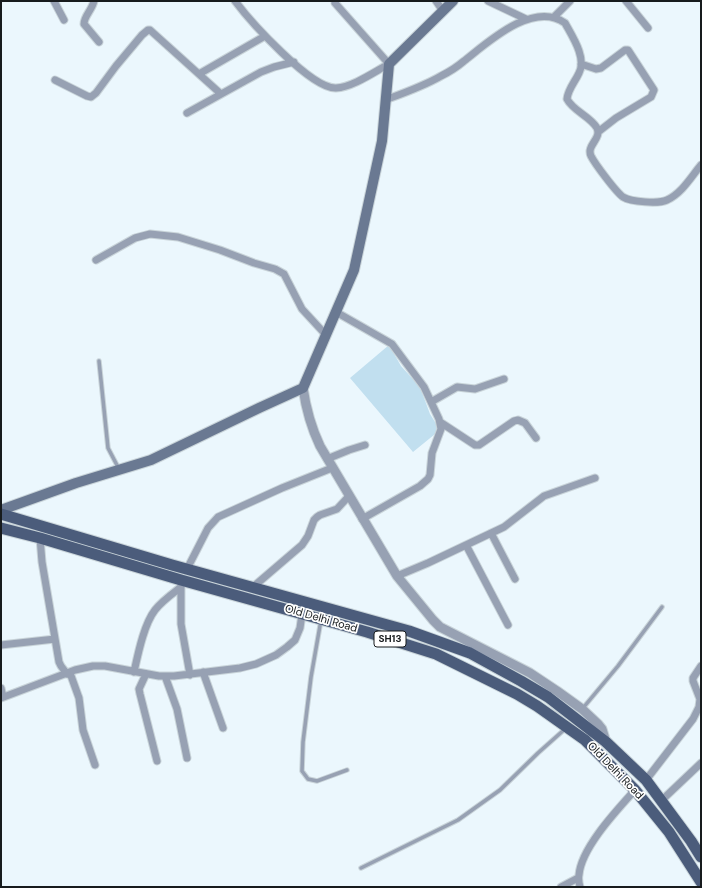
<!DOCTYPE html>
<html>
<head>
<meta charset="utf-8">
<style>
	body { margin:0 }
	#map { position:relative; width:702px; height:888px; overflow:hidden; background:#ebf7fd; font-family:"DM Sans",sans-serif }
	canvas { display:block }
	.frame { position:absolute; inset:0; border:2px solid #171b1d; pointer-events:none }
</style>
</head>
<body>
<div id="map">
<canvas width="702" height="888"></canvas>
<div class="frame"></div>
</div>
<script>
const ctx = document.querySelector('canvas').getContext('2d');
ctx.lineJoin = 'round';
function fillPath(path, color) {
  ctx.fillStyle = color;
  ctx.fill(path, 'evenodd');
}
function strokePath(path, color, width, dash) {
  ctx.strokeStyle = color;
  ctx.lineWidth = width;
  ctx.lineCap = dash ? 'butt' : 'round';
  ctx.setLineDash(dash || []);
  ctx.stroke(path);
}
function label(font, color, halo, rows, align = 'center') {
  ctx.font = font + ' "DM Sans",sans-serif';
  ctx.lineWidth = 3.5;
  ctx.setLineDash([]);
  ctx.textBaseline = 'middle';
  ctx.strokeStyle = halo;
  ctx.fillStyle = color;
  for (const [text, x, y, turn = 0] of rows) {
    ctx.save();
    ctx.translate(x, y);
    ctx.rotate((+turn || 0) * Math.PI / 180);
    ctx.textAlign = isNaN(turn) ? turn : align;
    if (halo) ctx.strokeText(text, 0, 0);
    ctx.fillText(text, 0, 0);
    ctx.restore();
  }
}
const green = new Path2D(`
	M389 345 401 366 420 387 430 414 440 430 413 452 350 378Z`);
const service = new Path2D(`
	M99 361 108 448 119 469
	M321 620 311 677 303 742 302 771 308 779 317 781 347 770
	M583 708 618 666 662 607
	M361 868 458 820 500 790 538 753 565 729`);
const minor = new Path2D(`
	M54 1 64 20
	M94 1C92 10 84 16 84 24L99 42
	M235 1C250 21 311 89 336 88 353 87 374 72 389 64L335 3
	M436 1 443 11
	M488 1 526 19
	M626 1 648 28
	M554 17 570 1
	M581 64 596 69 601 68 625 50H628L654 90 651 97 616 118 598 132
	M199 74 265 36
	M55 80 87 96 91 97 96 93 116 66 142 35 148 30H150L221 94
	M385 100C404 93 424 86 441 76 449 72 457 67 464 61 487 43 533 0 565 23 572 36 587 58 579 73 575 82 568 89 567 99 573 111 590 116 597 128 602 139 586 145 591 156 595 164 616 192 623 197 631 202 659 204 667 200 682 193 691 177 701 165
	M187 113 261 72 274 67 294 62
	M96 260 135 238 150 234 178 237 220 250 254 263 275 269 284 274 302 309 326 335
	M336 312 392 344 424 387 439 419 441 429 432 453 430 475 428 479 420 486 362 519
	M431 402 457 387 475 389 504 379
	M440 422 475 445H479L514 421 518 420 525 423 536 438
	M327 459 349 450 365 445
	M491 533 515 579
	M40 538 42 562 59 662 61 666 67 674
	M466 545 508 625
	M187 569 208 528 218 517 282 488 332 468
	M397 576 428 563 504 527 544 496 595 478
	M181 585V624L190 675
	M253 587 302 545 308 536 314 520 317 517 320 515 337 509 349 496
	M1 645 55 639
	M134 672C138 654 144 624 155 610 162 601 172 594 181 587
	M203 672 223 728
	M70 673 79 698 83 730 95 765
	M146 674 139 689 140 694 157 761
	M165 676 177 709 187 758
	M1 688 3 697
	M1 698 75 670 93 666H105L159 676H174L240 668 256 664 276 655 287 647 295 640 300 628 302 614
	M646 780 693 719 699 707 700 699 693 681V678L701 666
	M662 800 701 763
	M561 887 578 878
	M580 887C579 883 578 879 579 875 581 848 617 810 635 790`);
const tertiary = new Path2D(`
	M303 388C306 409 311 427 320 446L397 576 433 620 440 627 530 673 557 691 582 709 598 724 602 729 606 742`);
const secondary = new Path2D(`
	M1 510 76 483 151 460 259 408 303 388 354 270 382 141 389 64 453 1`);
const primary = new Path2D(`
	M1 514 172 565 409 631 470 653 521 681 548 697 606 742 646 780 691 841 701 857
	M1 528 40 538 181 580 367 632 436 654 517 694 537 706 585 740 635 790 669 832 701 882`);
const shields = [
	[390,639,32]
];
const shieldNames = [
	["SH13",390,639]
];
const streetNames = [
	["Old Delhi Road",321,619,16],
	["Old Delhi Road",615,771,46]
];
fillPath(green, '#c1dfef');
strokePath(service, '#c9d4d9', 5.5);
strokePath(minor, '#c9d4d9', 9);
strokePath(tertiary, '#c9d4d9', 11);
strokePath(secondary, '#c9d4d9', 12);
strokePath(primary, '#c9d4d9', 13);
strokePath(service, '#97a1b3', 3.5);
strokePath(minor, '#97a1b3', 7);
strokePath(tertiary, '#97a1b3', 9);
strokePath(secondary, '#6a7992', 10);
strokePath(primary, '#4b5c7b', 11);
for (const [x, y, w] of shields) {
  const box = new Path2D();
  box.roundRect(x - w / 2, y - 8, w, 16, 3);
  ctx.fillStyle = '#fff';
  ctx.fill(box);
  strokePath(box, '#171b1d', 1);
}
label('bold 10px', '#171b1d', null, shieldNames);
label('11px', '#171b1d', '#fff', streetNames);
</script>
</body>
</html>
